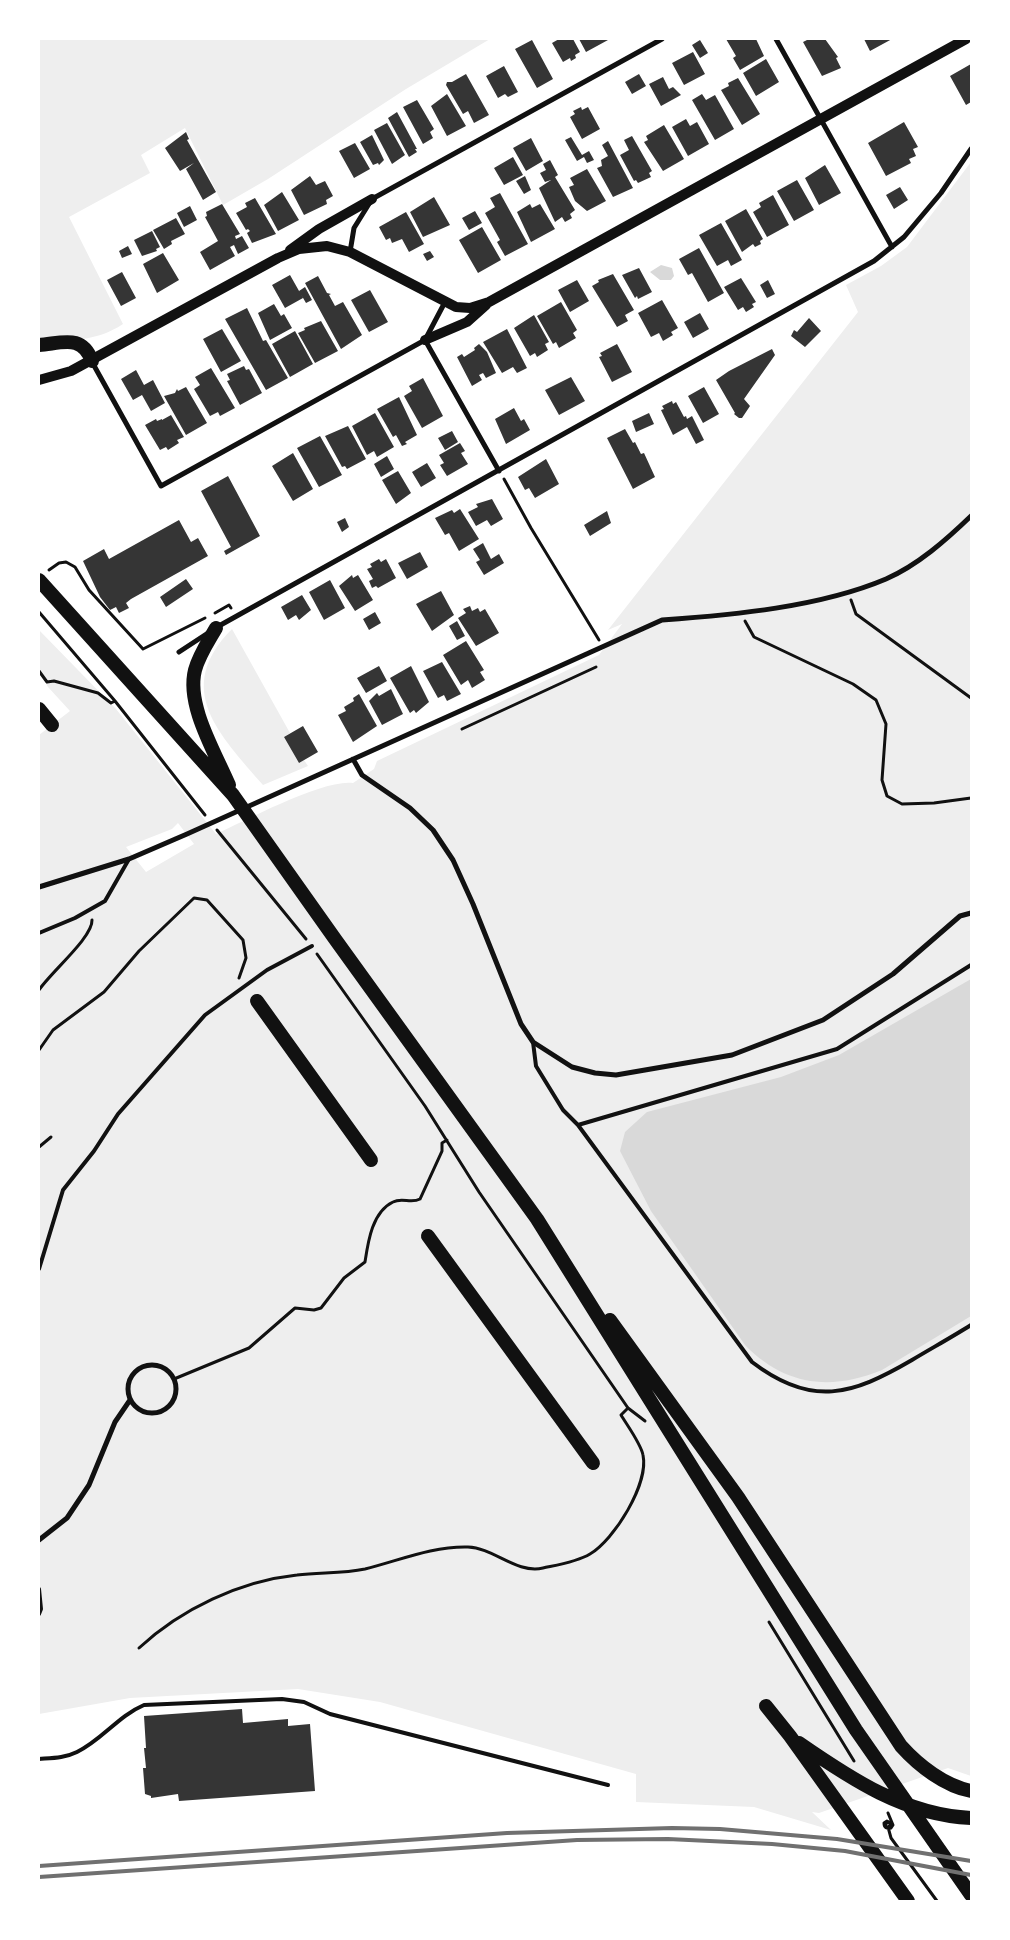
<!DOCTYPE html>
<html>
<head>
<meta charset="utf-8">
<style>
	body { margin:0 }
	#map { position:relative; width:1010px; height:1940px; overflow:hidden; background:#fff; font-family:Merriweather,serif }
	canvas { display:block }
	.frame { position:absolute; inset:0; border:40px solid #fff; pointer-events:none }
</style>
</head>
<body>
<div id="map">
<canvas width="1010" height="1940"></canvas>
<div class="frame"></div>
</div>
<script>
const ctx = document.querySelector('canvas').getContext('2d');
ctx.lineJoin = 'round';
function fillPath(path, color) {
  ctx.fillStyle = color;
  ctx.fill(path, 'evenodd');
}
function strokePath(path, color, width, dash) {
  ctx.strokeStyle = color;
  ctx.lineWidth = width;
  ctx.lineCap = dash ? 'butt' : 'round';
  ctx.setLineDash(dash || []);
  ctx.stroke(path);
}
const green = new Path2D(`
	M39 39H490L406 89 268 179 223 205 185 128 141 155 150 173 69 217 123 324C96 342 70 340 39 342Z
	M971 162V1776L948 1768 819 1813 812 1812 831 1830 754 1807 636 1802V1774L380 1702 298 1689 130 1698 39 1714V735L70 711 48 687 39 671V630L116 709 216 834C247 820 323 779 353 783L374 769 377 761 599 655 622 624 608 630 858 312 846 285 881 266 907 247ZM178 823 194 844 146 872 126 847 172 829Z
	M232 629 290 733 284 737 299 763 304 760 308 766 263 785C220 735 172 689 232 629Z`);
const water = new Path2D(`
	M661 265 672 268 674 276 671 280H660L650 272Z
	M971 979V1316L882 1370C831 1391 785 1386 745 1345L651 1211 620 1151 625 1132 647 1112 781 1077 839 1055Z`);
const building = new Path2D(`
	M559 39H573L580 52 575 55 576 58 571 61 570 58 563 62 552 43Z
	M579 39H607L608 40 586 52Z
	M726 39H756L764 56 740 70 733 58 736 56Z
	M809 39H825L838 57 836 58 841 68 822 76 803 42Z
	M864 39H892L870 51Z
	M532 40 553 79 537 88 515 49Z
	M700 40 708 53 700 58 692 45Z
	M693 52 705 74 684 85 672 63Z
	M766 59 779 82 756 96 743 73Z
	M971 64V102L966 105 950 76Z
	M504 66 518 92 508 97 505 94 498 98 486 76Z
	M466 74 489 115 474 123 468 111 463 114 446 85 447 82H452Z
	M639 74 646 86 632 94 625 82Z
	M663 77 669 89 673 87 681 95 661 106 649 84Z
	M738 78 760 114 742 125 721 90 729 86 728 83Z
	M447 94 466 126 447 136 431 106Z
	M702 94 706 100 715 95 734 129 715 140 692 100Z
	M417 100 434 129 430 132 433 138 423 144 403 107Z
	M581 107 582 110 588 107 600 129 582 139 570 117 575 114 573 111Z
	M397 112 417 149H415L417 152 409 157 388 118Z
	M686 119 690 126 697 122 709 144 688 156 672 127Z
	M904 122 918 147 913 149 916 156 909 159 911 163 886 176 868 143Z
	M387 123 405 155 392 164 374 130Z
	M664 125 684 159 663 171 644 142 648 140 646 136Z
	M186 132 189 139 187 140 216 192 203 200 186 169 194 163 180 171 165 148Z
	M372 135 384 160 379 165 378 163 373 165 360 142Z
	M632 136 652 171 649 173 651 177 638 183 636 180 634 181 620 155 629 150 624 140Z
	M571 137 582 155 589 151 594 160 587 163 584 157 577 161 565 140Z
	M531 138 543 161 526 171 513 148Z
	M608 141 633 188 613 197 597 168 602 166 601 160 608 156 602 145Z
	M355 143 370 169 354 178 339 151Z
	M513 157 523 175 504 185 494 168Z
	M550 160 558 175 555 177 575 210 570 214 572 218 565 222 562 217 555 222 539 188 551 180 545 182 540 173 546 170 543 164Z
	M825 165 841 193 819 205 805 178Z
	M587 169 606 201 587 211 575 201 569 187 574 185 570 178Z
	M310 176 316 185 325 181 333 196 326 200 327 204 304 215 291 190Z
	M525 176 531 190 524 194 516 181Z
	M797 180 814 210 794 221 777 191Z
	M900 187 908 200 894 209 886 195Z
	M282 192 299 220 278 231 264 205Z
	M500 193 528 244 505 256 497 242 500 240 485 213 495 207 490 198Z
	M773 195 789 225 767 237 753 212 761 207 759 203Z
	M434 197 450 225 423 237 410 212Z
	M255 198 276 234 252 243 247 233 250 231 248 229 246 230 236 213 247 207 245 203Z
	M222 204 240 234 235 236 236 239 242 236 249 248 238 254 234 245 230 247 235 256 210 270 200 252 218 241 205 217 207 216 206 212Z
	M530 204 532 208 540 204 555 229 531 242 517 212Z
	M190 206 197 220 184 227 177 213Z
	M746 209 763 239 760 241 761 244 755 247 753 244 742 252 725 221Z
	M475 211 482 223 469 230 462 218Z
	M406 212 424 244 409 252 402 239 392 243 390 238 386 240 379 227Z
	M176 218 185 234 171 241 172 244 164 249 153 230Z
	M721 223 742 260 731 266 728 260 717 266 699 235Z
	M482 227 501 260 478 273 459 240Z
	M152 231 160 247 156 249 157 251 142 256 134 240Z
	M128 246 132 254 122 258 119 251Z
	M699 248 724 293 708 302 692 273 688 275 679 259Z
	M430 251 434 257 427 261 423 254Z
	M163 253 179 280 157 293 143 264Z
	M639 268 652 292 638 299 637 296 635 298 622 275Z
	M122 272 136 298 121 306 107 280Z
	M613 274 634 310 625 315 628 321 617 327 592 286 599 282 598 280Z
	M290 275 303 298 285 308 272 285Z
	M318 276 327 293 331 294 329 295 335 306 343 302 362 335 341 349 305 283Z
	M741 278 756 302 752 304 754 307 746 312 743 307 738 310 724 287Z
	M577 280 589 301 570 312 558 290Z
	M768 280 775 294 767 298 760 285Z
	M305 287 312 300 306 303 299 291Z
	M370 290 388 322 369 332 351 300Z
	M662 300 678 328 671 332 673 335 663 341 659 333 651 337 638 313Z
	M561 302 577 330 573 333 576 338 559 348 556 342 553 344 537 316Z
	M274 304 281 316 284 314 292 328 270 340 258 313Z
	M247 308 263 341 266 340 288 378 266 390 225 319Z
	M700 313 709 329 693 338 684 322Z
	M534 315 549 342 545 344 548 350 537 357 535 353 530 356 514 328Z
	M809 318 821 331 805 347 791 336 794 330 797 332Z
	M321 321 338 351 315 363 298 333 305 330 304 328Z
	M222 329 241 361 221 372 203 339Z
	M507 329 527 368 517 373 513 367 502 373 483 342Z
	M295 331 313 364 290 377 272 344Z
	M479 344 487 352 496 373 486 378 483 373 479 375 482 380 472 386 457 357 462 354 464 357 475 350 474 348Z
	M617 344 632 372 612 382 599 357 602 356 600 353Z
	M772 349 775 355 744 399 750 406 742 418H739L734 414 735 413 716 380 729 371Z
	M244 366 246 370 249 369 262 393 240 405 227 381 230 380 227 374Z
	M211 368 235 408 220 416 218 412 210 416 194 389 200 385 195 377Z
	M136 370 144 385 153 380 165 403 151 411 142 395 133 400 121 379Z
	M571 377 585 401 559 415 545 390Z
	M423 378 443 416 422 428 404 396 412 391 409 386Z
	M186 387 207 423 186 435 164 396 175 393 177 389 178 391Z
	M704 387 719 414 703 423 688 396Z
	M399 397 417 435 405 442 407 444 402 446 396 435 393 437 377 409Z
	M672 401 673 404 676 402 684 417 686 416 687 419 692 416 704 440 696 444 687 427 673 435 661 410 664 409 662 406Z
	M514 408 521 421 524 419 530 430 506 444 495 419Z
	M375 413 394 447 377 457 374 451 367 455 352 426Z
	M649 413 654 424 636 432 632 421Z
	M171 415 184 437 177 440 179 443 168 450 166 447 160 450 145 425 156 419 157 421 162 419V420Z
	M348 426 366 459 347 469 345 466 342 467 325 436Z
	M625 429 633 443 635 442 641 454 644 453 655 477 633 489 607 438Z
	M452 431 458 442 445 450 438 438Z
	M320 436 342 475 319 487 297 448Z
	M460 443 465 451 461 453 468 464 447 476 440 465 444 463 439 455Z
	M293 453 313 489 293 501 272 466Z
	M387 456 394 469 381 477 374 464Z
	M546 459 559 484 535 498 529 488 525 490 518 477Z
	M427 463 436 478 421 487 412 472Z
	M398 471 411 493 396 504 382 480Z
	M228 476 260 536 226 555 224 551 231 547 201 491Z
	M492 499 503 519 491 526 487 520 476 526 468 512 478 507 476 504Z
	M460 509 479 539 459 551 449 533 445 535 435 518 452 510 454 513Z
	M607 511 611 523 590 536 584 525Z
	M345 518 349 527 342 532 337 522Z
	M179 520 191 542 198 538 208 556 131 599 126 603 129 608 119 613 116 607 110 610 100 597 83 561 104 549 109 559Z
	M483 543 491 559 499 554 504 563 484 575 476 562 480 560 473 549Z
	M420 552 428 567 407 579 398 563Z
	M379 559 381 562 386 559 396 578 378 588 376 586 372 588 369 581 373 579 367 569 372 567 370 564Z
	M352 575 353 578 358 575 373 600 355 611 339 586Z
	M186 579 193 589 166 607 160 597Z
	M330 580 345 608 324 620 309 592Z
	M441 591 454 615 432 631 416 604Z
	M302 595 311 610 299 620 296 615 288 620 281 607Z
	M470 606 472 611 478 608 480 612 485 609 499 633 476 646 458 618 466 613 463 609Z
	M375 612 381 623 369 630 363 619Z
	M457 621 465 636 457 640 449 626Z
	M466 641 484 670 480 672 485 680 472 688 468 680 461 685 443 655Z
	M442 662 461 694 447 701 444 695 438 698 423 671Z
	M379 666 387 681 366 693 357 678Z
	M411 666 429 702 416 713 414 710 410 713 390 678Z
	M391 689 403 714 382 725 369 701 377 693 379 696Z
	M359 694 377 726 353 742 338 715 346 711 344 707 354 701 353 698Z
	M303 726 318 752 299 763 284 737Z
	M242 1709 243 1723 288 1719V1726L310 1724 315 1791 179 1801 178 1794 151 1798V1796L145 1794 143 1768H146L144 1748H146L144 1716Z`);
const path = new Path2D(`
	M504 479 531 528 599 640
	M49 570 59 563 66 562 75 567 89 590 143 649 205 618
	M851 600 856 614 971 698
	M39 612 115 701 205 815
	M215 613 229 605 231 608
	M745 621 754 637 853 684 876 700 886 724 882 780 887 796 902 804 934 803 971 798
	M39 671 47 682 54 681 98 693 111 703 115 701
	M462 729 596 667
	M217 830 306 939
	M317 954 425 1106 479 1192 628 1408 645 1421
	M39 990C51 972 93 937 92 920
	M39 1050 53 1030 104 992 139 951 194 898 207 900 243 940 246 958 239 978
	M39 1147 51 1137
	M174 1379 249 1348 295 1308 314 1310 321 1308 344 1278 365 1262C368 1242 372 1212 393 1202 402 1197 411 1204 420 1199L442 1151V1143L447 1140
	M769 1622 854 1761
	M139 1648C181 1609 240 1581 297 1575 320 1572 342 1574 365 1569 398 1561 432 1546 468 1547 494 1548 516 1574 543 1568 557 1565 577 1562 590 1554 614 1540 649 1484 643 1455 641 1444 627 1425 621 1415L628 1408
	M888 1813 893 1825 891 1828C887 1829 884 1828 884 1823L887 1821 891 1823V1827H887L885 1825 888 1822 891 1824 888 1827 891 1838 937 1901`);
const service = new Path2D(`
	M39 933 75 918 105 901 129 859
	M533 1042 536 1066 563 1110 578 1125 752 1362C812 1408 852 1395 912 1360 932 1348 952 1337 971 1325
	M578 1125 837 1049 971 965
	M39 1269 63 1190 94 1151 118 1114 205 1015 267 970 312 946
	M39 1589 41 1609 39 1614
	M39 1759C52 1758 65 1758 77 1752 102 1740 118 1716 144 1705L282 1699 304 1702 330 1714 608 1785`);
const minor = new Path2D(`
	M776 39 892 247
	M350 252 354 228 372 199 662 39
	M425 340 499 471
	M92 362 161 486 425 340 445 302
	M217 627 874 261 904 237 941 193 971 149
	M179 652 208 633
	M353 759 362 775 410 808 433 830 453 860 473 904 521 1024 533 1042 572 1067 595 1073 616 1075 732 1055 823 1020 893 974 960 916 971 913
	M39 887 129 859 187 834 662 620C733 615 820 607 886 579 918 565 946 540 971 516
	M128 1389a24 24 0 1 1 48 0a24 24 0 1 1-48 0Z
	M39 1540 67 1518 89 1485 115 1422 130 1400`);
const secondary = new Path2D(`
	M290 250 319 229 372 199
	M425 340 467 322 486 305
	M39 380 71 371 278 258 299 249 327 246 350 252 456 307 470 308 489 302 966 39`);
const motorway = new Path2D(`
	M39 345C63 343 82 334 92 361
	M39 580 233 795 335 939 537 1219 856 1730 971 1895
	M216 628C208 642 199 655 195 670 186 705 215 752 229 785
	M39 709 52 725
	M257 1001 371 1160
	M428 1236 593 1463
	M610 1320 738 1497 901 1746C919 1766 945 1786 971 1791
	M766 1706 790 1736 908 1901
	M799 1743C851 1779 905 1815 971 1818`);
const rail = new Path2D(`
	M39 1866 507 1833 672 1828 720 1829 837 1839 971 1861
	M39 1877 577 1840 668 1839 772 1844 845 1851 971 1875`);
fillPath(green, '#eee');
fillPath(water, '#d9d9d9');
fillPath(building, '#353535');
strokePath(path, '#111', 3);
strokePath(service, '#111', 4);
strokePath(minor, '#111', 5);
strokePath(secondary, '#111', 10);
strokePath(motorway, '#111', 14);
strokePath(rail, '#707070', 4);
</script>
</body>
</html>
